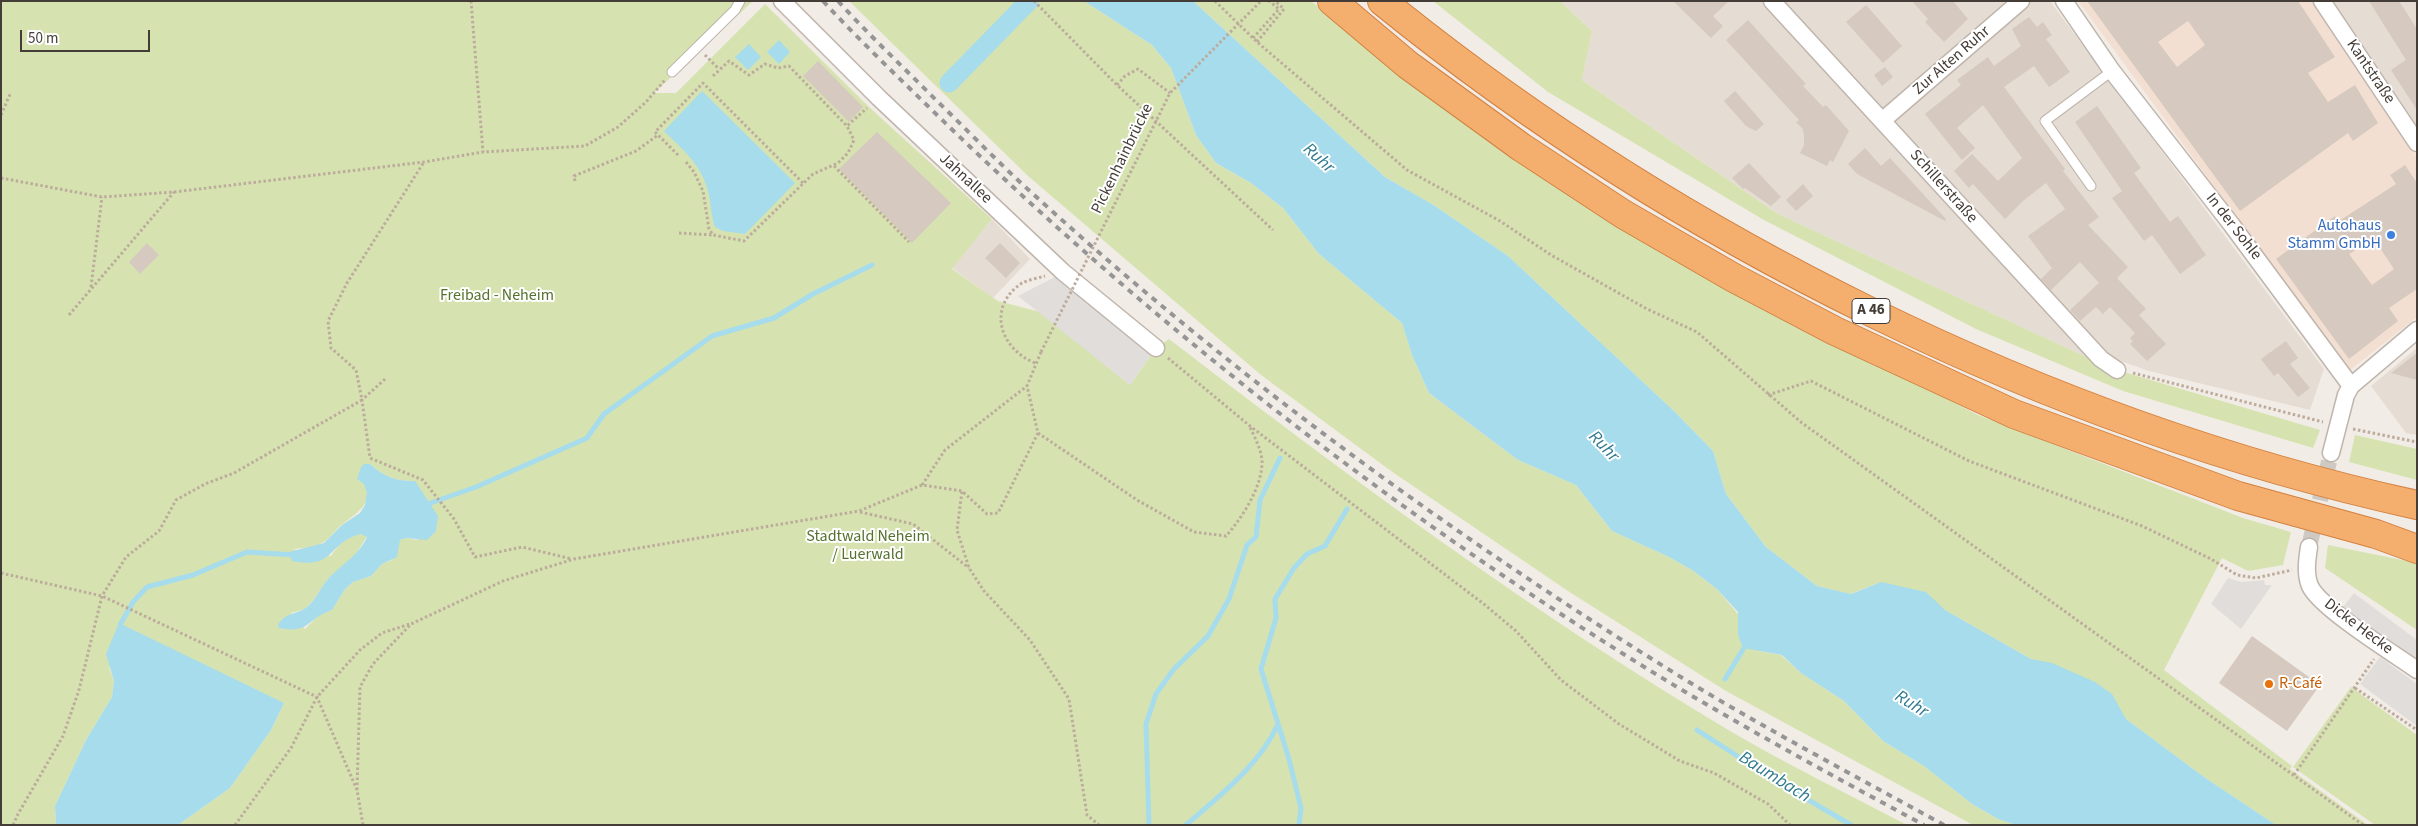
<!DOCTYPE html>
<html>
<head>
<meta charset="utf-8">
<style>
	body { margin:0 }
	#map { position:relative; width:2418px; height:826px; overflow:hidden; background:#f2ece6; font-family:"Source Sans 3",sans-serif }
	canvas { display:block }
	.frame { position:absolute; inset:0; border:2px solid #443c36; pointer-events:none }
	.scale { position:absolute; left:20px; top:30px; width:130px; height:22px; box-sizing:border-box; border:2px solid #443c36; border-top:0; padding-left:6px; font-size:15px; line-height:18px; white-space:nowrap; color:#443c36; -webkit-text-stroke:4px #fff; paint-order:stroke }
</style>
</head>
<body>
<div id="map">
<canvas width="2418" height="826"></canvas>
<div class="frame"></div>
<div class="scale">50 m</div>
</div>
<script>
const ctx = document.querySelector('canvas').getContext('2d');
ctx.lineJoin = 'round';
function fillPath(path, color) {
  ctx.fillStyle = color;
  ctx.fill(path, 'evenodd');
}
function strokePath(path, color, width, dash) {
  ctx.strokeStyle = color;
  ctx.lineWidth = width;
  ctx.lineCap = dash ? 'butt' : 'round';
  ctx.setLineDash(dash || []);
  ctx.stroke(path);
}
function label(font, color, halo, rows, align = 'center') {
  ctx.font = font + ' "Source Sans 3",sans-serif';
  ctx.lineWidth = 4;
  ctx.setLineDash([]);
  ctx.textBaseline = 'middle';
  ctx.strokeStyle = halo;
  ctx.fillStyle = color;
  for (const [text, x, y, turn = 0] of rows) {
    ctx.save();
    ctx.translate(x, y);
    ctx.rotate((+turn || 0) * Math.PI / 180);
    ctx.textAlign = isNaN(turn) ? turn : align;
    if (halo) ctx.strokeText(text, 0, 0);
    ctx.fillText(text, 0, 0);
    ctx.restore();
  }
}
const residential = new Path2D(`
	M1560 1H2050L2324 369 2310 410 2149 371 2115 359 2110 368 1778 214 1582 80 1592 31Z
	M2331 1H2417V133Z
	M992 219 1030 259 993 298 952 268Z
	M2417 348V435L2406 433 2371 386Z`);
const commercial = new Path2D(`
	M2078 1H2312L2417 157V317L2349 371Z`);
const green = new Path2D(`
	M1 1H753L654 93H676L765 4 869 107 992 219 952 269 998 301 1040 312 1130 385 1156 348 1169 339C1350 478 1534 614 1730 731 1788 765 1848 794 1907 825H178L230 788 271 730 284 703 109 667 114 681 112 697 86 740 55 806 56 825H1ZM370 464C385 477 395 481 415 481L417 540 406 538 400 540 392 560 382 564 371 576 353 582 345 589 332 610 319 615 305 629 291 613 305 609 313 601 327 580 354 557 367 536 361 534C346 537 339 544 331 556L292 549C302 548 314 548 322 543 328 540 334 532 339 527 351 517 383 499 360 480L361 469Z
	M849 1H1084L1152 45 1171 68 1196 135 1216 163 1251 183 1283 208 1319 254 1402 323 1412 355 1429 393 1518 460 1576 485 1612 531 1669 557 1692 570 1717 589 1738 614V635L1759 651 1781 655 1801 673 1844 701 1883 741 1924 766 1972 804 1998 819 2016 825H1973L1726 691 1571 593 1391 471 1261 375 1028 176Z
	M1193 1H1311L1522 162 1747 296 1978 415 2243 518 2291 532 2283 565 2248 571 2222 558 2164 670 2292 766 2290 769 2368 825H2276L2204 777 2126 719 2031 659 1945 610 1881 582 1850 594 1817 586 1766 547 1726 494 1713 451 1674 411 1508 256 1435 206 1385 177Z
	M1433 1H1560L1592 31 1582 80 1778 214 2110 368 2320 430 2313 448 2123 391 1976 329 1764 220 1548 92Z
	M2355 435 2417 449V480L2349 462Z
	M2328 545 2417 563V630L2325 568Z
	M2351 687 2417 735V825H2375L2293 767Z`);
const parking = new Path2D(`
	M1059 275 1156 348 1130 385 1018 296Z
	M2228 578 2241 582 2264 580 2265 585H2272L2241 629 2211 604Z
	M2354 593 2417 640V667L2339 612Z
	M2380 657 2417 684V726L2360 684Z`);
const water = new Path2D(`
	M1084 1H1193L1385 177 1435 206 1508 256 1674 411 1713 451 1726 494 1766 547 1817 586 1851 594 1881 582 1926 592 1945 610 2031 659 2052 663 2095 682 2112 694 2126 719 2204 777 2276 825H2016L1998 819 1972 804 1924 766 1883 741 1844 701 1801 673 1782 655 1743 648 1738 635V612L1717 589 1692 570 1669 557 1612 531 1576 485 1518 460 1429 393 1412 355 1402 323 1319 254 1283 208 1251 183 1216 163 1196 135 1171 68 1152 45Z
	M779 40 790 52 779 64 767 52Z
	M749 44 761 57 748 70 735 57Z
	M702 91 795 183 745 234 723 231 715 227C711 216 711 203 708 191 701 164 683 150 664 131Z
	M364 464H370C385 477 395 481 415 481L438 516 436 531 427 540 406 538 400 540 397 557 382 564 371 576 353 582 345 589 332 610C306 619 310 634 279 628L278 625C285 612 297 615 307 607 316 600 320 588 328 579 342 564 358 556 367 537L361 534C327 542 336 570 292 561L289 552 324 543 342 525 360 513 365 505 367 493 364 484 357 479 361 467Z
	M119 623 284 703 271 730 230 788 178 825H56L55 806 86 740 112 697 114 681 106 654Z`);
const stream = new Path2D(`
	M425 505 476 487 587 438 604 414 712 336 774 318 813 294 872 265
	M121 630 120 625 133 602 147 587 193 575 247 552 295 555
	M1725 679 1747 643
	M1697 730 1776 781 1851 825
	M1149 825 1146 724 1156 694 1174 669 1208 636 1229 599 1247 545 1256 537 1260 500 1280 458
	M1186 825C1219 796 1260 765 1278 724
	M1299 825 1301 808 1289 759 1261 669 1276 618 1275 599 1294 568 1307 554 1325 546 1347 509`);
const canal = new Path2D(`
	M949 83 1029 1`);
const building = new Path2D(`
	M1673 1H1729L1713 16 1723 26 1711 38Z
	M1912 1H1953L1968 19 1944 42 1925 22 1928 19Z
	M2087 1H2298L2335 57 2308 73 2328 102 2355 85 2378 123 2353 141 2348 133 2240 211ZM2188 21 2205 45 2177 67 2158 42Z
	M2369 1H2399L2417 29V110L2391 70 2406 60Z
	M1866 5 1902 46 1883 63 1846 22Z
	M2029 17 2037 27 2043 22 2052 35 2046 39 2070 72 2049 87 2034 66 2004 87 2065 169 2063 171 2099 217 2088 225 2128 267 2117 278 2146 309 2139 315 2166 344 2147 361 2130 344 2133 341 2130 338 2135 333 2110 307 2103 314 2096 307 2080 321 2070 310 2099 283 2080 262 2051 290 2041 279 2052 268 2028 236 2065 209 2046 183 2023 201 2005 219 1973 184 1969 188 1954 171 1972 154 1998 181 2022 158 1983 105 1957 128 1975 148 1962 160 1925 114 1961 85 1957 80 1988 57 1994 66 2021 46 2012 29Z
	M1748 20 1806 84 1803 86 1823 107 1826 105 1849 131 1833 162 1830 160 1827 166 1800 153 1804 145V136L1803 129 1796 122 1799 120 1726 40Z
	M818 61 863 107 849 122 803 76Z
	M1885 67 1893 77 1882 86 1874 75Z
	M1735 91 1764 124 1756 131 1746 126 1724 101Z
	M2097 106 2141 168 2134 173 2170 222 2178 216 2206 255 2180 274 2152 235 2144 241 2112 198 2122 191 2075 122Z
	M877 132 951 203 912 243 839 169Z
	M1865 148 1881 166 1890 158 1946 219 1945 221 1857 174 1848 164Z
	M1749 163 1781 197 1771 206 1745 188 1743 189 1732 178Z
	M2405 165 2417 183V289L2389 308 2398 321 2349 359 2276 259 2335 216 2339 221 2396 184 2390 175ZM2374 239 2394 269 2372 285 2349 254Z
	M1803 184 1813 196 1796 211 1786 200Z
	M147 243 159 255 140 274 129 262Z
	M1000 243 1020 263 1006 278 985 258Z
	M2286 341 2298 358 2290 364 2310 388 2298 397 2278 373 2274 376 2261 359Z
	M2417 353V380L2391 373Z
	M2252 636 2320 685 2287 731 2219 683Z`);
const minorTunnel = new Path2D(`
	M2309 547 2331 453`);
const path = new Path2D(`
	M471 1 483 152
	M1034 1 1117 85 1273 230
	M1215 1 1257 42 1407 170 1500 221 1551 255 1647 309 1697 332 1802 423 2363 825
	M1253 38 1279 9 1269 1
	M1257 42 1284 9 1275 1
	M705 55 719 69
	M713 76 729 61 749 75 765 64 778 68 789 66 847 126 867 108
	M1117 85 1125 76 1138 69 1170 93
	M1 115 11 92
	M678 155 655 132 703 83 803 183
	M686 162 694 172 703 191 709 229 713 235 744 241 813 174 838 163 848 153 854 140 847 126
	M834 166 909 242
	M1 178 102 197 174 192 424 162 483 152 585 146 618 127 646 102 665 80
	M575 181 574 176 636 151 658 135
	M679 233 713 235
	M91 287 102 197
	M69 315 174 192
	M1041 352 1027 386 1038 433 998 513 987 514 962 491 957 530 969 568 984 591 1030 640 1069 699 1087 815 1099 825
	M1168 358 1250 426 1485 605 1516 631 1561 680 1619 724 1680 761 1714 773 1768 804 1790 825
	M1035 363C1000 349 986 307 1022 283 1028 280 1038 278 1045 276
	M2133 373 2323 422
	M385 379 362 400 370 458 423 480 454 519 475 557 522 547 572 559
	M1768 395 1811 381 1969 461 2142 526 2211 559 2237 575 2256 578 2292 570
	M2353 429 2417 442
	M1038 433 1137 500 1194 532 1226 536C1242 518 1263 486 1262 460 1261 449 1255 438 1250 427
	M922 485 945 450 1027 386
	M860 512 913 524 969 568
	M1 573 102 596 317 697 357 790 363 825
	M2355 688 2417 730
	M2294 775 2374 659
	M357 790 360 687 373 664 411 624 503 581 574 559 859 511 922 485 962 491
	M13 825 18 814 63 736 79 690 102 596 126 557 159 531 176 500 205 484 234 473 362 400 356 370 331 348 328 321 347 283 424 162
	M235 825 291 748 317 697 360 650 382 633 410 624`);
const service = new Path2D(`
	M672 72 735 10 740 1
	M2091 186 2045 121 2112 71`);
const minor = new Path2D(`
	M782 1 879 98 1063 272 1156 348
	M1772 1 2101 359 2117 370
	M2064 1 2112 71 2231 224 2351 386
	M2322 1 2417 143
	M1883 120 2021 1
	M2331 453 2346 395 2351 386 2417 330
	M2309 547C2307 560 2305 574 2310 586 2320 608 2393 653 2417 670`);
const motorway = new Path2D(`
	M1332 1 1408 65 1521 147 1623 214 1734 278 1835 331 2014 414 2238 496 2376 534 2417 549
	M1382 1C1675 239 2047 424 2417 505`);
const rail = new Path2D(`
	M823 1C859 40 898 77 936 114 1163 335 1416 530 1687 693 1765 739 1844 782 1924 825
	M838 1C869 35 903 67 936 100 964 127 992 156 1021 183 1226 371 1452 536 1689 682 1773 733 1859 778 1944 825`);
const pathBridge = new Path2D(`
	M1041 352 1170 93 1261 1`);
const markers = [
	[2391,235,5,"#3f7fe0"],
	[2269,684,5,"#e8710a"]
];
const shields = [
	[1871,311,38]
];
const shieldNames = [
	["A 46",1871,311]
];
const streetNames = [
	["Zur Alten Ruhr",1952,61,-41],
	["Kantstraße",2370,72,56],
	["Pickenhainbrücke",1123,159,-64],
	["Jahnallee",965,179,43],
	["Schillerstraße",1943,187,48],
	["In der Sohle",2233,227,52],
	["Dicke Hecke",2358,627,37]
];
const shopNames = [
	["Autohaus",2381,226],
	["Stamm GmbH",2381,244]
];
const parkNames = [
	["Freibad - Neheim",497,296],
	["Stadtwald Neheim",868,537],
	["/ Luerwald",868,555]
];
const foodNames = [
	["R-Café",2279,684]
];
const waterNames = [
	["Ruhr",1318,159,42],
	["Ruhr",1603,447,46],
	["Ruhr",1911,705,32],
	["Baumbach",1774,778,32]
];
fillPath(residential, '#e5ddd4');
fillPath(commercial, '#f3dfd2');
fillPath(green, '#d6e3b1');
fillPath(parking, '#e0dddb');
fillPath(water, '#a6dceb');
strokePath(stream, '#a6dceb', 5);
strokePath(canal, '#a6dceb', 19);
fillPath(building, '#d6c9bf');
strokePath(minorTunnel, '#cfc9c3', 16, [16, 8]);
strokePath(service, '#bfb5ac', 11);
strokePath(minor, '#bfb5ac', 19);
strokePath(motorway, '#d28140', 30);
strokePath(path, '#bdab9c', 3, [2.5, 2.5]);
strokePath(service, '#fff', 9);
strokePath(minor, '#fff', 16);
strokePath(motorway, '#f4af6f', 28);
strokePath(rail, '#959595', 4, [6, 6]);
strokePath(pathBridge, '#bdab9c', 3, [2.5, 2.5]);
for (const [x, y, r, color] of markers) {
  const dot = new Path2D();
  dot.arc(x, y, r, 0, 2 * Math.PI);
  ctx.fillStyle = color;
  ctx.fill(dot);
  strokePath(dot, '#fff', 2);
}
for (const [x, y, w] of shields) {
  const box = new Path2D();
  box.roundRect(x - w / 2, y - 12.5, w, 25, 4);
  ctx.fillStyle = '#fff';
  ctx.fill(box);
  strokePath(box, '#443c36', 1);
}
label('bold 15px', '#443c36', null, shieldNames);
label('16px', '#443c36', '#fff', streetNames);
label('16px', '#366cbe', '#fff', shopNames, 'right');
label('16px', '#54722d', '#fff', parkNames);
label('16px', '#c56008', '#fff', foodNames, 'left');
label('italic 18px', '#317b91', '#fff', waterNames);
</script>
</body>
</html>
